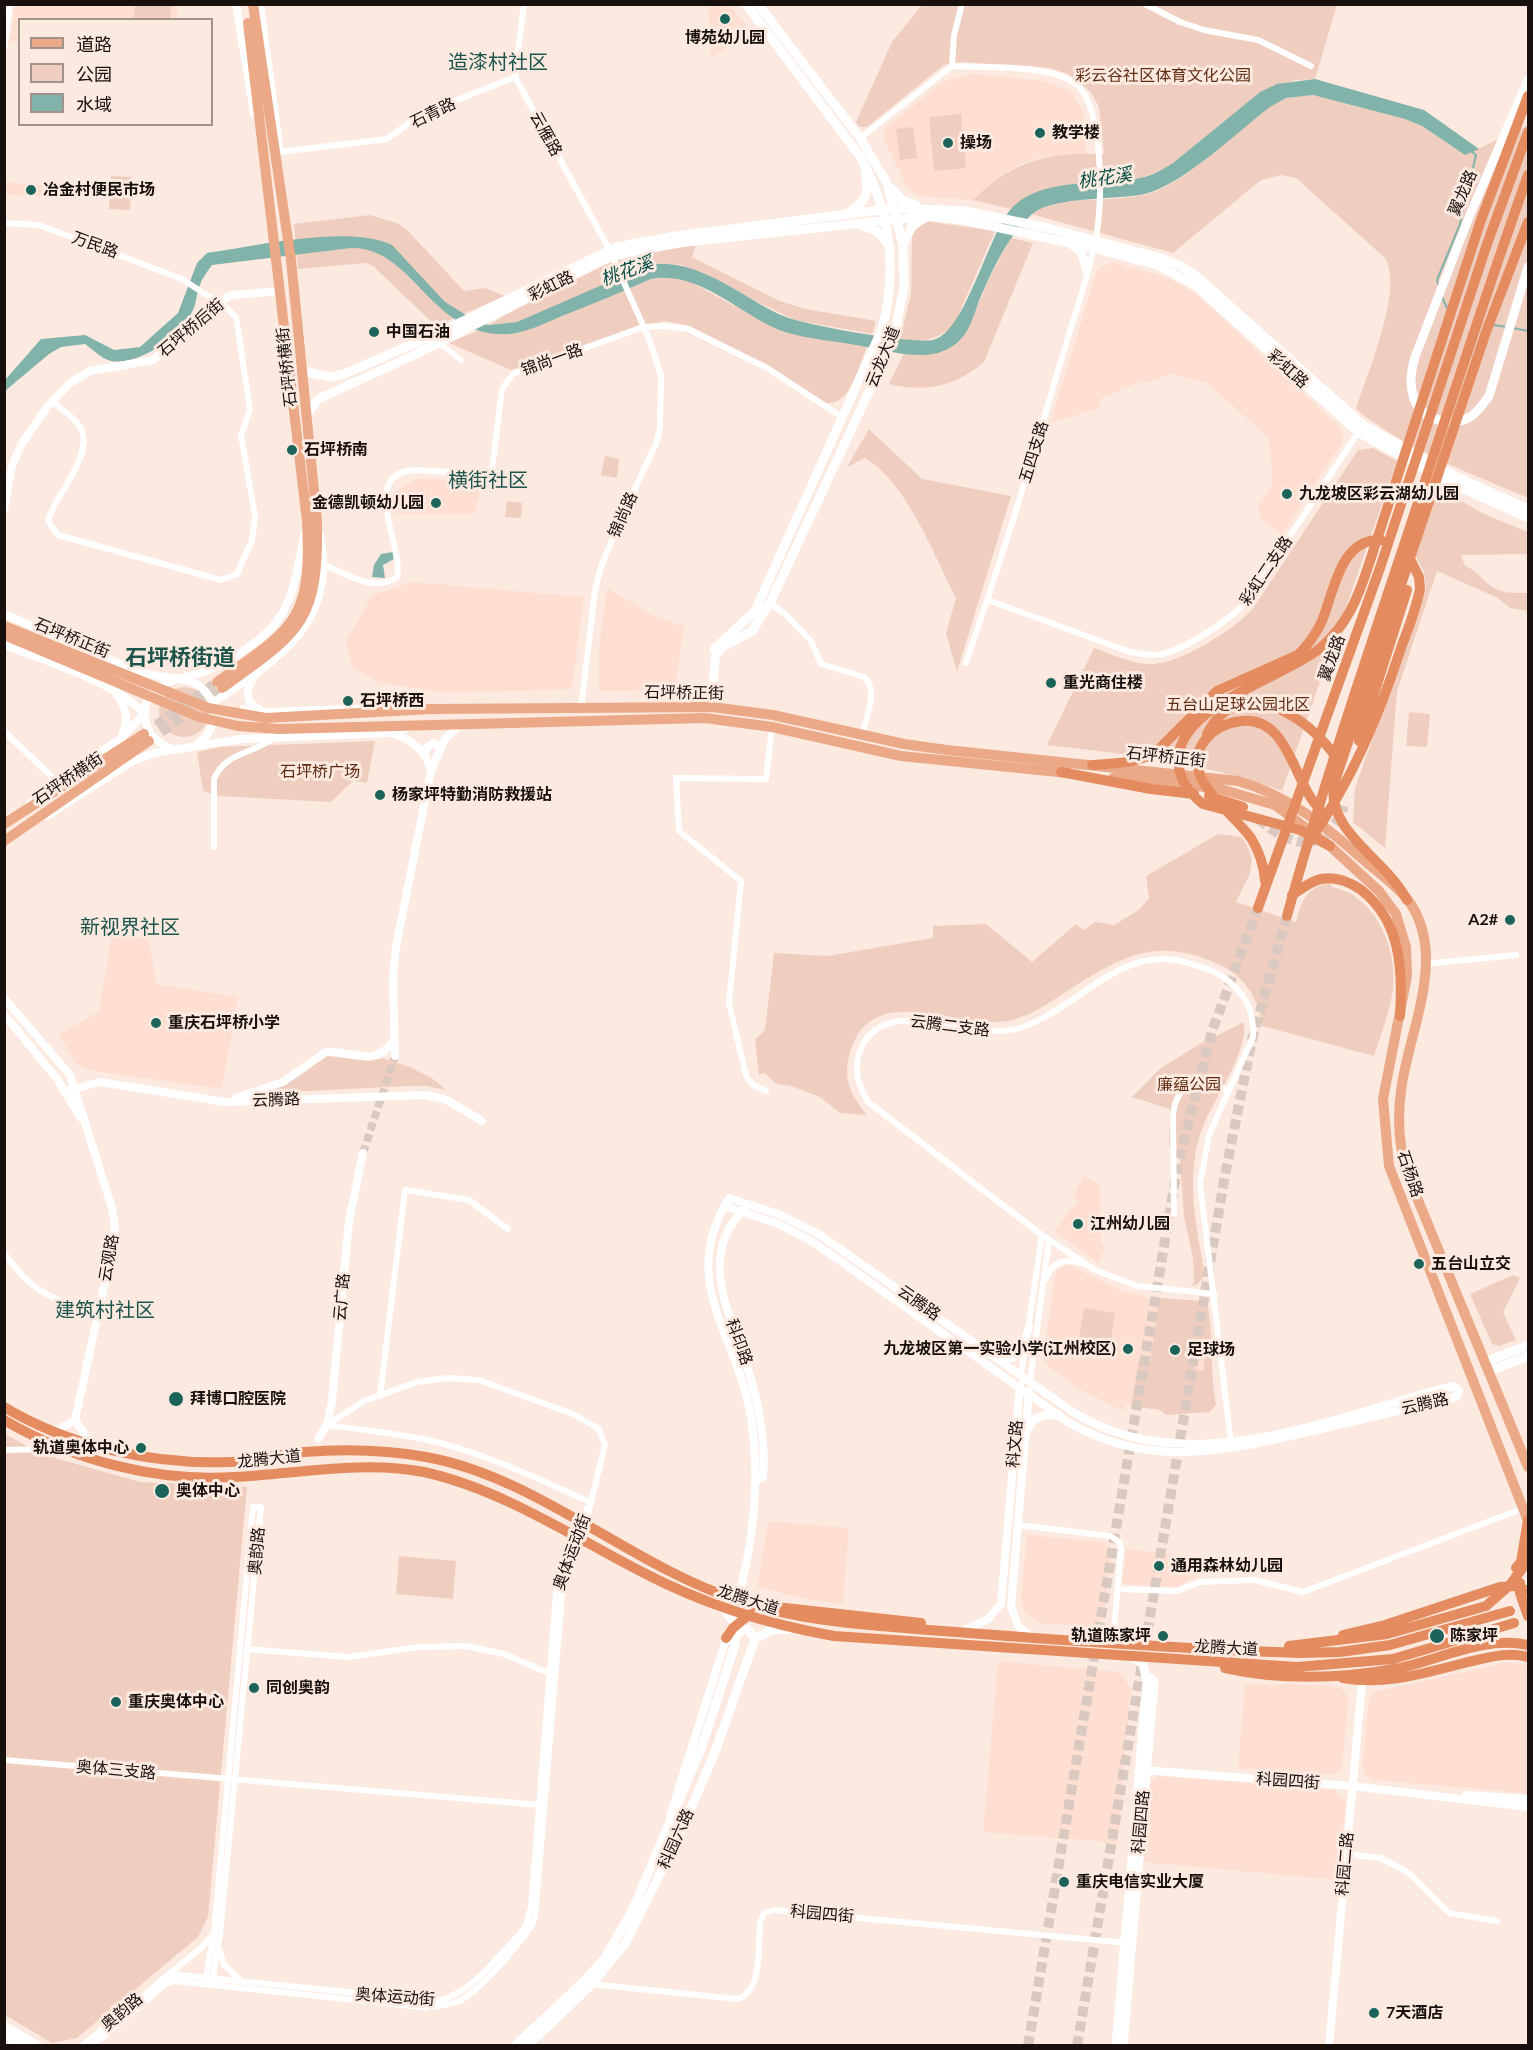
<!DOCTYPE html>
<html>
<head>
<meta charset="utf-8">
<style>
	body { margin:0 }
	#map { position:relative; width:1533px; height:2050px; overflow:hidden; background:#fceae1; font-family:Lato,"Noto Sans SC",sans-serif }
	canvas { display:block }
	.frame { position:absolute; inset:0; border:6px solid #18100d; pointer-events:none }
	.legend { position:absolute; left:18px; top:18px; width:195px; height:108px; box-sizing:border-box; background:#fceae1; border:2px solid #a1938c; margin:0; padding:8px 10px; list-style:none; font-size:18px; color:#18100d }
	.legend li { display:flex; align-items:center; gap:12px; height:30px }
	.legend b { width:30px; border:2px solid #a1938c }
</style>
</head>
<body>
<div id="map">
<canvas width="1533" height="2050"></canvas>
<div class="frame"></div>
<ul class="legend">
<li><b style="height:8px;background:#eba987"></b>道路</li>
<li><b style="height:16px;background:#efcebf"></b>公园</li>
<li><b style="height:16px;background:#82b3aa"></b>水域</li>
</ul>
</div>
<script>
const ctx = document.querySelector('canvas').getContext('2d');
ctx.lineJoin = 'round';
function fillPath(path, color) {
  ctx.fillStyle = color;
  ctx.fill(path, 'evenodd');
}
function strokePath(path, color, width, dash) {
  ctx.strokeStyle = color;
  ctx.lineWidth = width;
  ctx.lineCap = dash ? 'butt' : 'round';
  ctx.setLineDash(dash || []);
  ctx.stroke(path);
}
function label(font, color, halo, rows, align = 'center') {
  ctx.font = font + ' Lato,"Noto Sans SC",sans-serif';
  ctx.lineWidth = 6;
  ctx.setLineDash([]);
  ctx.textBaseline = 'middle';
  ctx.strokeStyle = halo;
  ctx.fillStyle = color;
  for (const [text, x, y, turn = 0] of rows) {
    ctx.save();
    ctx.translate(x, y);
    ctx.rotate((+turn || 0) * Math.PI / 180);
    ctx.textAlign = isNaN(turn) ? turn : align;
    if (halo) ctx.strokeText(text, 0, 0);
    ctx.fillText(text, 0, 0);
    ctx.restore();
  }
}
const built = new Path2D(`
	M15 5H178L177 19 20 20 19 43 10 42Z
	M708 5H730L752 33 711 58Z
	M973 74 1046 81 1071 92 1083 111 1086 154 1037 158 1016 166 992 182 973 200 918 196 905 184 884 141 885 128 944 81Z
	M4 182 58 186 57 198 5 194Z
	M1113 262 1168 278 1196 294 1343 430V442L1282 534 1261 520 1258 506 1273 483 1269 439 1209 384 1172 374 1146 383 1145 380 1099 400 1101 408 1050 423 1097 270Z
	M418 478 480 483 482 486 475 514H395L394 492Z
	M412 582 584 597 572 689 448 693 380 683 352 667 346 641 372 595Z
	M607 588 651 614 684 627 675 690 599 691V648Z
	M112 934 149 939 156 984 238 997 222 1089 94 1071 76 1064 59 1035 99 1011Z
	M1084 1175 1100 1185V1219H1097L1096 1229 1102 1236 1101 1242 1106 1248 1098 1263 1054 1231 1078 1200 1073 1196Z
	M1069 1265 1125 1292 1150 1298 1201 1301 1208 1306 1213 1338 1210 1372 1216 1405 1209 1412 1166 1415 1160 1410 1126 1404 1124 1411 1082 1391 1050 1368 1043 1359 1056 1270Z
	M768 1521 849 1528 843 1604 805 1599 757 1587Z
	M1027 1535 1106 1542 1112 1550 1104 1619 1094 1627 1040 1623 1028 1617 1023 1610 1021 1595Z
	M1126 1549 1188 1555 1199 1576 1176 1587 1122 1584Z
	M998 1661 1119 1672 1131 1687 1118 1843 983 1832Z
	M1509 1662 1528 1666V1793L1374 1780 1364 1774 1362 1768 1369 1699 1374 1692Z
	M1245 1684 1322 1685 1341 1688 1349 1697 1342 1768 1333 1775 1238 1768Z
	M1158 1776 1336 1790 1346 1802 1338 1880 1143 1862 1150 1783Z`);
const green = new Path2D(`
	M135 5 171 6 170 19H133Z
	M922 5H1337L1315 79 1296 80 1260 92 1173 163C1162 169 1151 176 1139 178 1096 186 1045 179 1011 209L973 200C1013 160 1049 152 1104 154L1099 107 1091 92 1068 74 1050 68 961 62 944 65 867 127H860L856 122 892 42Z
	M1313 95 1405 119 1422 126 1465 155 1528 125V498C1470 473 1406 450 1356 409 1367 374 1404 288 1385 258L1296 178 1282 175 1261 180 1173 253 1031 214C1067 192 1115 205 1154 192 1186 181 1241 129 1270 107L1286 98Z
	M961 114 966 168 934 171 929 117Z
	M913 127 917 158 900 160 896 129Z
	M111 176 132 177 130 210 109 209Z
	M370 215 399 224 409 232 464 291 485 288 505 296 436 326 373 266 366 263 298 269 294 224Z
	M925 221 995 231 955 323C939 341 923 342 900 339L911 294 912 234Z
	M1011 238 1033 243 984 362C956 386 926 393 889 384L904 353C960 359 965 334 985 289 992 271 1002 255 1011 238Z
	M696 245 692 257 777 300 805 309 876 321 872 334 795 320 682 265 659 263 517 322 489 325C527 302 584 269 627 258 650 252 673 249 696 245Z
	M671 277 687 280 779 330 867 346C859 365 850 407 826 403L769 366 690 326 665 321 631 329 511 370 449 343 477 331 498 334 519 333 652 279Z
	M869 429 922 479 1011 496 957 672 946 633 956 598C933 554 908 484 865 458L847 467Z
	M1373 448 1397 461 1282 791C1207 763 1125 754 1047 745L1094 648C1111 654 1130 663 1148 664 1177 666 1236 629 1254 607L1358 450Z
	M605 456 619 459 617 478 601 475Z
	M1431 483 1482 513 1528 532V554L1461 555 1465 566C1480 572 1480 579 1491 586 1503 594 1515 593 1528 593V611L1510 608 1498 598 1437 571 1397 691 1385 848 1353 822 1355 788 1426 589 1424 572 1411 547Z
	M507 501 522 503 521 518 505 517Z
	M159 712a25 25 0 1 1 50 0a25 25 0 1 1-50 0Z
	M1409 712 1430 714 1427 747 1406 746Z
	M375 741 367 783 353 781 331 802 218 796 203 791 197 752 219 747Z
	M1218 834 1242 837C1261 866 1248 875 1236 902L1296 922C1302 900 1307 886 1331 883V887C1375 894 1398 949 1393 989 1390 1012 1381 1034 1374 1056L1262 1026C1259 999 1245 977 1220 965 1155 934 1119 958 1064 993 1048 1004 1031 1015 1012 1020 961 1033 872 976 850 1053 842 1078 851 1096 867 1115L840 1113 820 1097 791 1086 777 1084 764 1073 759 1075 755 1040 765 1030 774 953 827 956 933 938V926L986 924 1032 962 1076 924 1083 930 1096 922 1114 925 1139 910 1149 898 1146 876Z
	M1244 1022C1248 1058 1209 1102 1199 1138 1186 1184 1197 1229 1205 1275L1198 1284 1191 1286 1194 1283 1193 1258 1184 1216 1179 1148 1169 1147 1170 1109 1132 1097 1161 1068 1198 1045Z
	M326 1056 370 1061 382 1058 410 1067 433 1079 446 1090 427 1086H408L266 1093Z
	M1513 1275 1520 1278 1503 1312 1516 1340 1499 1346 1492 1344 1470 1294Z
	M1160 1298 1201 1301 1208 1306C1213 1340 1210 1372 1216 1405L1209 1412 1166 1415 1160 1410 1131 1406 1139 1360 1150 1361ZM1200 1341 1208 1342 1203 1371 1195 1370Z
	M1084 1308 1115 1313 1110 1347 1078 1343Z
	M5 1434 41 1454 140 1482 247 1487 208 1917 198 1937 77 2038 52 2043 5 2015Z
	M399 1556 456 1561 453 1599 396 1594Z`);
const water = new Path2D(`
	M1315 79 1424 110 1479 149 1465 155 1422 126 1405 119 1313 95 1286 98 1270 107C1237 132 1179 189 1140 195 1111 200 1050 196 1030 216 1006 239 992 271 979 301 975 312 971 325 965 334 956 347 941 354 926 355 901 356 875 348 850 344 827 340 801 338 779 330 738 313 698 270 651 279 622 292 592 304 562 316 545 323 528 332 510 334 431 340 414 246 351 248L212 265C208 271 202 278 200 285 196 293 197 304 192 312 180 336 136 369 108 360 100 357 92 349 85 344L61 347 49 354 5 391V380L41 339 85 335 114 350 140 347 178 313 197 263 207 253C255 246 350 224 392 245L445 302 479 323 489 325 517 322 648 265C696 256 740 296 781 315 802 325 912 344 933 340 965 333 987 238 1010 210 1040 176 1100 186 1140 178 1152 176 1163 169 1173 163L1260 92 1277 84Z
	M393 552 394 559 383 565 385 578 372 577 374 565 381 554Z`);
const stream = new Path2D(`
	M1439 286 1437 280 1460 224 1476 155 1471 151
	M1442 297 1448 310
	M1493 325 1508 327
	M1513 328 1528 331`);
const tertiaryTunnel = new Path2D(`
	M363 1153 395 1056`);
const primaryTunnel = new Path2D(`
	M144 734 217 682
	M149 741 222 688`);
const trunkTunnel = new Path2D(`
	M1258 819C1293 848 1325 856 1344 806
	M1028 2046 1178 1164 1212 1031 1258 908
	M1077 2046 1225 1175 1252 1040 1287 916`);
const minor = new Path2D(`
	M524 4 515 77 609 249 650 341 661 376 660 428 656 444 618 525 601 567 595 590 581 708
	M1145 4 1180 22 1204 30 1258 40 1311 66
	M4 48 10 4
	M952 66 954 35 962 4
	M860 138 952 66C986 68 1055 63 1079 87 1103 112 1103 203 1096 237 1088 280 1072 322 1060 364 1031 464 1000 564 966 663
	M279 152 387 139 422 114 515 77
	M4 223 39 225 182 279 228 309 236 317 250 409 241 435 255 516 252 540 237 574 221 580 58 535 48 521C55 494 96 454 80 427 75 418 61 409 53 402
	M438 342 461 360
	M323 564C346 574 374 593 397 577 404 547 358 473 415 470L487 474 492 470 502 389 513 374 643 327 665 326 688 329 767 368 842 417
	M988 600 1130 652C1141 654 1152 656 1163 654 1189 647 1230 620 1248 600L1359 431
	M770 603 786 615 811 641 821 664 864 677C879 690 866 718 862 735
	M4 731 57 782
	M214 847V779C226 751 253 755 273 738
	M1425 964 1516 955
	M766 1091 753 1085 746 1076 729 1003 741 881 679 831 676 778 766 779 772 727
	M1174 1214 1173 1116C1176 1079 1202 1079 1229 1091
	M4 1253C33 1295 53 1298 98 1314
	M1046 1279C1052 1262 1064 1258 1080 1263
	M1215 1294 1137 1286 1095 1270 1042 1235 868 1102C858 1086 853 1069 860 1050 886 990 971 1043 1020 1028 1079 1009 1121 942 1188 963 1200 967 1213 970 1222 976 1245 993 1254 1009 1253 1037L1209 1135 1200 1183 1231 1443
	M1028 1329 1042 1235
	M1021 1374 1026 1342
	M1030 1381 1049 1240
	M380 1396 405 1190 469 1200 508 1229
	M327 1425C359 1429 391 1433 423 1439 481 1451 536 1478 590 1502
	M4 1450 48 1449
	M1017 1525 1111 1536 1120 1543 1121 1550 1114 1629
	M1118 1589 1177 1591 1200 1582 1255 1580 1303 1592 1524 1508
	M1103 1642 1114 1629 1123 1643
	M246 1649 348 1657 419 1647 466 1646 504 1654 551 1674
	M4 1760 541 1805
	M1346 1854 1381 1858 1409 1873 1449 1913 1497 1921
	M220 1951 224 1965 243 1982
	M162 1979 179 1975 436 2001C472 1994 495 1959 520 1934L526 1925 531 1907 556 1594 587 1508
	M205 1983 214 1932 253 1507H261L220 1934 212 1984
	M590 1984 738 1999C763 1990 758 1946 760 1922L764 1913 774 1910 1127 1943
	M82 2046 202 1947 212 1935
	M92 2046 166 1984 174 1981 422 2007C435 2007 447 2006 459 2001 479 1991 526 1939 535 1918L562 1596 587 1519 605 1445 599 1429 573 1414 479 1380 447 1378 417 1382 364 1401 327 1425`);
const tertiary = new Path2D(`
	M236 4 254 113
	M260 4 279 146
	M4 509 12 466 21 445 47 407 70 383 90 371 153 360 216 303 232 295 281 291
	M4 614C51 633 97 656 145 673 162 679 187 675 202 688 219 703 217 731 198 743
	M4 644C43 661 119 683 144 714
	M254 677C246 689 244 702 259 709
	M116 694C127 708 129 718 122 735
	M212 703C277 661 338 624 320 535
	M244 709 266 712 402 707
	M392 733C412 740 425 749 431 770L445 739 461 723
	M171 748C145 741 134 705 158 687 169 679 187 677 201 673 225 664 256 645 273 626 297 598 297 565 305 532
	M425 753 426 748 433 743 440 748
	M30 804 40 793 120 739 144 714
	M47 816 133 761 154 753 241 739 390 733 406 729
	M4 998 70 1075 112 1208 115 1226 113 1245 75 1420
	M4 1014 57 1079 81 1118
	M395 1056 393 979 396 947 431 770
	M66 1091 100 1082 225 1102 426 1095 447 1100 482 1121
	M236 1098 283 1082 326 1052C352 1050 375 1069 393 1041
	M724 1206 779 1224 816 1244 1068 1422C1151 1471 1230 1450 1317 1430 1363 1419 1409 1408 1456 1397L1459 1391 1453 1386C1334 1416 1188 1484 1073 1412L820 1235 781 1215 729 1198C677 1284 738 1334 751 1418 761 1484 752 1553 733 1616
	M745 1209C694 1256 733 1319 749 1372 759 1405 766 1442 763 1477L759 1479 756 1473
	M999 1356 1012 1358 1021 1350 1029 1327
	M1029 1391 1011 1606 1018 1626 1031 1637
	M1028 1429C1033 1416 1044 1413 1057 1416
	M54 1432 75 1420 91 1444
	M318 1439 327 1425 332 1401 349 1221 363 1153
	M961 1632 988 1619 1001 1604 1020 1385
	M1142 1770 1352 1786 1528 1807
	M1466 1795 1528 1799
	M670 1816 728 1633
	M1329 2046 1362 1682`);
const secondary = new Path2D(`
	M1528 80 1469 217 1415 357C1411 371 1409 384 1414 399 1421 419 1451 428 1470 417 1478 412 1483 404 1489 396L1528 267
	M891 188 902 200 916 205
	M851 211C867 200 869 191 865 172
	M859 224 878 232 890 247
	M903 245 912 226 925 218
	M1072 245 1081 252 1087 271
	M303 371 330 377 344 374 434 335 616 247 676 236 895 208 966 211 1048 228 1161 258 1181 266 1199 278 1363 425 1453 475 1528 509
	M307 415 318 399 412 356 612 256 677 243 927 216 963 220 1093 248 1157 265 1196 286 1358 432 1450 483 1528 518
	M714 649 755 611 882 329C898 269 891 213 861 158L746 4
	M712 707 715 658 721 648 752 631 770 603 882 364 895 332 904 287 903 245 887 183 860 138 758 4
	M1486 1362 1528 1345
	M1490 1371 1528 1356
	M737 1635 744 1629H748L755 1639
	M4 2026 38 2046
	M4 2035 24 2046
	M515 2046 585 1980 605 1958 632 1911 701 1749 735 1645V1624L724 1609
	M527 2046 591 1985 625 1944 679 1836 715 1752 755 1639 771 1630 789 1629
	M1116 2046 1147 1681 1143 1664 1132 1657
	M1123 2046 1154 1682 1150 1678 1147 1681`);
const primary = new Path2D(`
	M4 626 208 708 266 718 431 709 712 707 773 715 904 744 947 750 1238 781C1287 795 1323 824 1360 857 1376 871 1395 884 1408 900 1449 956 1408 1032 1401 1091 1397 1120 1399 1148 1408 1176L1528 1467
	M4 635 199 717 238 726 279 729 705 718 772 727 901 756 1068 773
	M217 682C295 627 312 621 307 521L248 23
	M222 688C300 632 319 623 317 521L291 260 253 4
	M1113 778 1217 788 1275 805 1330 846 1379 891 1396 914 1406 947 1407 976 1383 1099 1389 1166 1528 1521
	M4 824 144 734
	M4 841 149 741`);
const trunk = new Path2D(`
	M1298 655C1308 645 1316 634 1322 621 1334 592 1340 538 1381 540
	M1207 734C1239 671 1310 717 1337 759
	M1359 741 1407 590
	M1092 765C1116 763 1135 764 1156 752L1217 691 1302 653
	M1061 772 1151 789 1194 794
	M1209 796 1243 807
	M1310 841C1352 779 1377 721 1400 651 1407 631 1416 610 1420 589L1419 577 1409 557
	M1330 846 1300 830 1203 804C1190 794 1181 783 1179 767 1169 708 1284 678 1319 649 1347 626 1358 598 1369 564L1481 220 1528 96
	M1265 881C1264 865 1259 851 1251 838 1231 810 1168 770 1213 732 1222 725 1231 722 1242 721 1289 716 1294 785 1320 809
	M1292 895C1301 889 1311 881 1321 879 1335 876 1348 881 1360 889 1401 920 1403 969 1400 1016
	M1407 900C1387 860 1326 832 1334 784L1486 332 1528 222
	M1258 908 1380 568 1487 244 1528 132
	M1287 916C1323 785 1367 656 1410 527 1449 409 1486 292 1528 175
	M4 1407C71 1447 154 1465 231 1462 256 1461 280 1454 304 1452 343 1449 387 1450 426 1457 537 1477 630 1565 737 1600 808 1624 882 1626 956 1632 1070 1641 1184 1649 1299 1653L1340 1652 1390 1645 1510 1611
	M4 1420C72 1460 155 1482 234 1477 296 1474 362 1460 424 1472 501 1489 572 1536 642 1572 703 1604 766 1624 834 1636L1297 1667 1393 1659 1514 1623
	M1516 1568 1521 1562 1528 1520
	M1520 1583V1593L1528 1616
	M776 1607 921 1623
	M1343 1635 1385 1625 1500 1587 1516 1586 1528 1591
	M726 1638 733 1628 750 1614
	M1289 1646 1387 1634 1486 1606 1510 1585 1527 1562
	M1225 1668C1278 1680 1341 1679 1394 1669 1439 1661 1482 1635 1528 1645
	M1343 1678C1385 1686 1428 1672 1468 1662 1487 1658 1509 1651 1528 1657`);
const markers = [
	[725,19,6,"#1c645a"],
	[1040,133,6,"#1c645a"],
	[948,143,6,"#1c645a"],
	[31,190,6,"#1c645a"],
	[374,332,6,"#1c645a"],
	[292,450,6,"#1c645a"],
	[1287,494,6,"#1c645a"],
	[436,503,6,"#1c645a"],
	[1051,683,6,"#1c645a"],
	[348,701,6,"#1c645a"],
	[380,795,6,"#1c645a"],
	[1510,920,6,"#1c645a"],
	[156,1023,6,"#1c645a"],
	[1078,1224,6,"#1c645a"],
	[1419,1264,6,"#1c645a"],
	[1128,1349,6,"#1c645a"],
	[1175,1350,6,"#1c645a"],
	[176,1399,8,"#1c645a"],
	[141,1448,6,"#1c645a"],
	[162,1491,8,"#1c645a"],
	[1159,1566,6,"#1c645a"],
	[1163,1636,6,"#1c645a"],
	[1437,1636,8,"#1c645a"],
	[254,1688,6,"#1c645a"],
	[116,1702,6,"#1c645a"],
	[1064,1882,6,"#1c645a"],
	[1374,2013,6,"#1c645a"]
];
const poiNames = [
	["博苑幼儿园",725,38,"center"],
	["教学楼",1052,133],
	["操场",960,143],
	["冶金村便民市场",43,190],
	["中国石油",386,332],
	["石坪桥南",304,450],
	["九龙坡区彩云湖幼儿园",1299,494],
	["金德凯顿幼儿园",424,503,"right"],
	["重光商住楼",1063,683],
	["石坪桥西",360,701],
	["杨家坪特勤消防救援站",392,795],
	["A2#",1498,920,"right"],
	["重庆石坪桥小学",168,1023],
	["江州幼儿园",1090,1224],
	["五台山立交",1431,1264],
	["九龙坡区第一实验小学(江州校区)",1116,1349,"right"],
	["足球场",1187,1350],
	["拜博口腔医院",190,1399],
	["轨道奥体中心",129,1448,"right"],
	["奥体中心",176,1491],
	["通用森林幼儿园",1171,1566],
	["轨道陈家坪",1151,1636,"right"],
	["陈家坪",1450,1636],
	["同创奥韵",266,1688],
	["重庆奥体中心",128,1702],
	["重庆电信实业大厦",1076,1882],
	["7天酒店",1386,2013]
];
const parkNames = [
	["彩云谷社区体育文化公园",1163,76],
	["五台山足球公园北区",1238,705],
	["石坪桥广场",320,772],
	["廉蕴公园",1189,1085]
];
const streetNames = [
	["石青路",433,113,-26],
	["云雁路",546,134,61],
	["翼龙路",1463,193,-67],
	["万民路",95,245,20],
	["彩虹路",551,286,-26],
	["石坪桥后街",191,328,-40],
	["云龙大道",883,357,-68],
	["锦尚一路",552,360,-20],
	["石坪桥横街",287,367,-96],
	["彩虹路",1288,369,42],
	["五四支路",1034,452,-73],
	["锦尚路",623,515,-66],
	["彩虹二支路",1266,571,-56],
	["石坪桥正街",72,638,22],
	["翼龙路",1332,658,-70],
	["石坪桥正街",684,693,1],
	["石坪桥正街",1166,757,6],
	["石坪桥横街",68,779,-34],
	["云腾二支路",950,1026,7],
	["云腾路",276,1100,-2],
	["石杨路",1410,1174,71],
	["云观路",109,1258,-80],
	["云广路",342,1297,-85],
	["云腾路",919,1303,35],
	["科印路",739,1342,70],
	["云腾路",1425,1404,-13],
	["科文路",1015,1444,-85],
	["龙腾大道",269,1459,-6],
	["奥韵路",257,1551,-85],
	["奥体运动街",572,1552,-70],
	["龙腾大道",748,1600,18],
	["龙腾大道",1226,1648,3],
	["奥体三支路",116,1770,5],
	["科园四街",1288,1781,4],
	["科园四路",1141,1822,-85],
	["科园六路",676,1839,-66],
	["科园二路",1345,1864,-85],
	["科园四街",822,1914,5],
	["奥体运动街",395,1997,4],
	["奥韵路",122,2012,-40]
];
const waterNames = [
	["桃花溪",1105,178,-8],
	["桃花溪",627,271,-20]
];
const quarterNames = [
	["造漆村社区",498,63],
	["横街社区",488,481],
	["新视界社区",130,928],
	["建筑村社区",105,1311]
];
const districtNames = [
	["石坪桥街道",180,658]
];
fillPath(built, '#fedfd1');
fillPath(green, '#efcebf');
fillPath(water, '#82b3aa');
strokePath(stream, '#82b3aa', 2);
strokePath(tertiaryTunnel, '#dac9c1', 8, [8, 4]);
strokePath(primaryTunnel, '#dac9c1', 10, [10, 5]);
strokePath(trunkTunnel, '#dac9c1', 10, [10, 5]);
strokePath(minor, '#fff', 6);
strokePath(tertiary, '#fff', 8);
strokePath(secondary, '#fff', 9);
strokePath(primary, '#eba987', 10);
strokePath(trunk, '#e48c5f', 10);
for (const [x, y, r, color] of markers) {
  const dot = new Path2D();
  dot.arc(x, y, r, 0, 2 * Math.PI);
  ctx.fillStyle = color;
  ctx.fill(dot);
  strokePath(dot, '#fceae1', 2);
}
label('bold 16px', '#18100d', '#fceae1', poiNames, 'left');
label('16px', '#602c12', '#fceae1', parkNames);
label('16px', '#18100d', '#fceae1', streetNames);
label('italic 18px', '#064f46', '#fceae1', waterNames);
label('20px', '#1c544c', '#fceae1', quarterNames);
label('bold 22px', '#1c544c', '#fceae1', districtNames);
</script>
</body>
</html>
